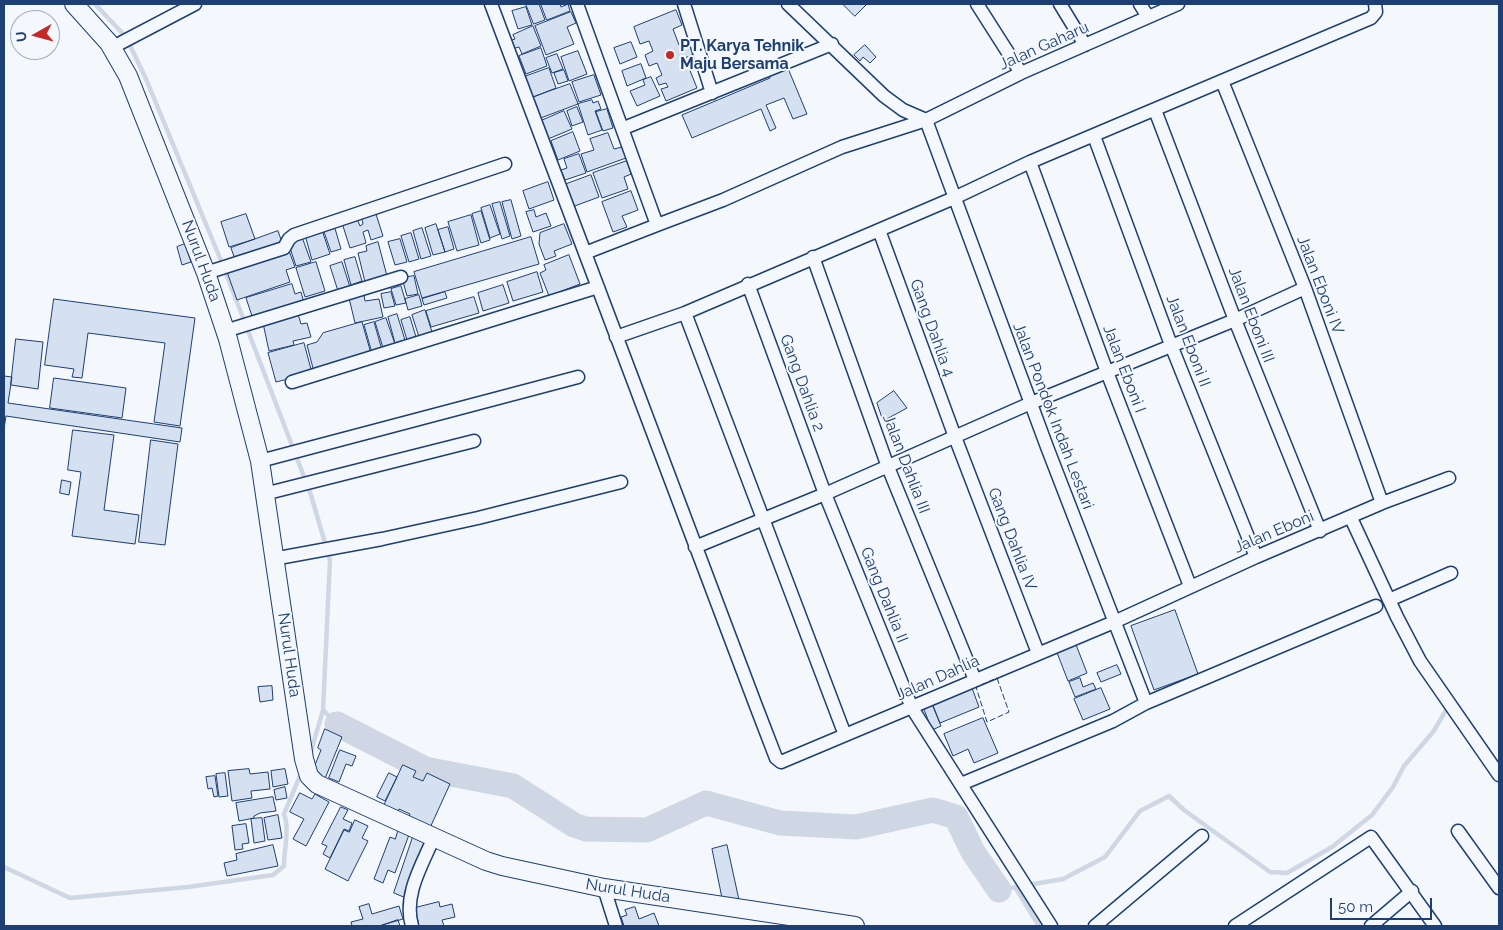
<!DOCTYPE html>
<html>
<head>
<meta charset="utf-8">
<style>
	body { margin:0 }
	#map { position:relative; width:1503px; height:930px; overflow:hidden; background:#f4f7fb; font-family:Raleway,sans-serif }
	canvas { display:block }
	.frame { position:absolute; inset:0; border:5px solid #1d3f73; pointer-events:none }
	.north { position:absolute; left:10px; top:10px; width:50px; height:50px; box-sizing:border-box; background:#f4f7fb; border:1px solid #9eadc5; border-radius:50%; rotate:263deg; font-size:14px; font-weight:700; line-height:20px; text-align:center; color:#1d3f73 }
	.north::after { content:''; display:block; margin:auto; width:18px; height:22px; background:#c62828; clip-path:polygon(50% 0,100% 100%,50% 72%,0 100%) }
	.scale { position:absolute; left:1330px; top:898px; width:102px; height:22px; box-sizing:border-box; border:2px solid #1d3f73; border-top:0; padding-left:6px; font-size:15px; line-height:18px; white-space:nowrap; color:#1d3f73; -webkit-text-stroke:4px #f4f7fb; paint-order:stroke }
</style>
</head>
<body>
<div id="map">
<canvas width="1503" height="930"></canvas>
<div class="frame"></div>
<div class="north">U</div>
<div class="scale">50 m</div>
</div>
<script>
const ctx = document.querySelector('canvas').getContext('2d');
ctx.lineJoin = 'round';
function strokePath(path, color, width, dash) {
  ctx.strokeStyle = color;
  ctx.lineWidth = width;
  ctx.lineCap = dash ? 'butt' : 'round';
  ctx.setLineDash(dash || []);
  ctx.stroke(path);
}
function fillPath(path, color) {
  ctx.fillStyle = color;
  ctx.fill(path, 'evenodd');
}
function label(font, color, halo, rows, align = 'center') {
  ctx.font = font + ' Raleway,sans-serif';
  ctx.lineWidth = 4;
  ctx.setLineDash([]);
  ctx.textBaseline = 'middle';
  ctx.strokeStyle = halo;
  ctx.fillStyle = color;
  for (const [text, x, y, turn = 0] of rows) {
    ctx.save();
    ctx.translate(x, y);
    ctx.rotate((+turn || 0) * Math.PI / 180);
    ctx.textAlign = isNaN(turn) ? turn : align;
    if (halo) ctx.strokeText(text, 0, 0);
    ctx.fillText(text, 0, 0);
    ctx.restore();
  }
}
const stream = new Path2D(`
	M95 4 126 37 146 79 222 263 311 495 330 560 323 710 337 724
	M310 755 323 710
	M4 867 70 898 188 887 273 875 284 866C284 848 290 830 284 814L302 771
	M1015 887 1039 926
	M999 890 1063 879 1105 857 1140 811 1169 796 1184 810 1270 872 1287 873 1332 847 1372 815 1393 787 1404 766 1433 732 1448 707`);
const river = new Path2D(`
	M337 724 425 769 513 786 574 825 586 829 647 830 706 803 780 823 856 827 933 810 956 817 973 852 999 890`);
const building = new Path2D(`
	M526 4H539L545 20 534 24Z
	M541 4H560L561 7 568 4 570 11 547 20Z
	M843 4H867L855 16Z
	M526 7 532 25 518 29 512 11Z
	M676 10 682 25 673 29 679 45 689 41 694 54 685 58 697 88 666 101 661 89 668 87 666 83 659 85 656 78 662 75 657 63 649 66 645 55 653 51 649 41 640 44 634 27Z
	M571 12 576 23 567 27 574 44 546 55 535 26Z
	M533 26 541 46 522 54 519 47 512 49 509 41 515 39 513 35Z
	M631 42 637 57 620 64 614 48Z
	M865 45 876 57 870 63 863 57 860 61 854 55Z
	M541 48 547 66 526 74 519 56Z
	M578 51 587 74 569 81 561 57Z
	M557 54 563 69 552 73 546 58Z
	M641 64 646 78 627 86 622 71Z
	M787 66 807 114 793 119 784 98 766 105 776 128 770 131 761 109 692 138 682 115 770 78 769 73Z
	M549 68 556 88 531 98 524 77Z
	M564 70 568 81 558 84 554 73Z
	M594 75 601 95 579 102 572 82Z
	M651 77 660 96 637 106 630 91 645 85 643 80Z
	M570 84 578 104 538 119 531 98Z
	M592 100 593 103 598 101 601 109 595 111 602 130 588 135 578 104Z
	M577 107 583 122 572 126 567 111Z
	M607 109 613 128 603 131 596 112Z
	M564 111 572 129 548 139 541 121Z
	M573 132 580 151 558 160 551 141Z
	M608 133 614 149 622 147 626 158 587 172 581 154 594 150 590 139Z
	M579 154 586 173 565 180 561 170 567 168 564 159Z
	M627 161 631 174 624 177 628 189 602 198 593 173Z
	M591 175 599 197 572 207 564 185Z
	M548 182 554 200 529 209 523 191Z
	M631 191 638 210 622 216 627 227 613 232 602 202Z
	M511 200 521 236 512 239 502 202Z
	M500 202 510 236 502 239 492 204Z
	M490 205 500 234 490 238 481 208Z
	M534 210 536 217 546 213 551 226 533 232 526 212Z
	M375 211 383 236 371 240 368 230 363 232 366 243 350 248 342 223 357 219 360 226 363 224 361 215Z
	M481 211 490 240 481 243 472 214Z
	M246 214 255 239 229 247 221 222Z
	M471 215 479 245 457 251 448 222Z
	M436 224 445 252 433 255 425 228Z
	M564 224 572 244 554 251 556 256 545 260 539 244 540 233Z
	M334 225 341 249 331 252 323 229Z
	M448 227 454 249 445 252 438 230Z
	M422 228 431 256 421 259 413 231Z
	M322 230 330 254 312 260 305 235Z
	M278 231 283 245 236 262 231 248Z
	M411 233 419 259 409 262 401 236Z
	M302 237 311 262 296 266 288 242Z
	M531 237 539 264 422 298 414 272Z
	M400 239 407 262 395 265 388 242Z
	M378 242 387 276 365 282 358 253 367 251 366 246Z
	M185 244 191 262 182 265 177 247Z
	M288 248 295 267 286 270 290 282 237 300 226 269Z
	M569 255 580 284 549 296 540 273 546 270 544 265Z
	M355 257 362 281 351 285 344 260Z
	M316 262 325 291 305 297 296 268Z
	M342 262 350 287 338 291 330 266Z
	M537 272 543 292 513 301 507 282Z
	M414 276 418 294 407 296 402 278Z
	M292 284 295 294 301 292 304 303 253 319 246 298Z
	M503 285 509 303 483 311 478 293Z
	M401 286 406 303 396 305 391 289Z
	M391 292 395 306 384 308 381 294Z
	M445 292 447 298 424 305 422 299Z
	M364 295 365 301 379 299 383 317 355 323 349 298Z
	M419 295 422 306 408 310 405 299Z
	M474 297 479 313 431 327 426 311Z
	M54 299 195 318 180 426 154 422 165 343 88 333 82 378 72 377 74 369 45 365Z
	M425 310 432 332 419 337 412 315Z
	M298 314 301 324 307 323 311 337 293 341 294 345 269 351 263 323Z
	M397 314 405 340 395 343 388 317Z
	M410 317 416 337 407 340 401 320Z
	M386 318 396 347 384 351 375 322Z
	M362 322 372 357 314 372 307 345 317 342 323 333Z
	M374 322 382 350 372 353 364 325Z
	M16 339 43 342 38 389 11 385Z
	M304 343 312 373 276 382 268 353Z
	M4 376 12 377 8 403 182 428 180 442 6 416 4 429Z
	M54 378 126 388 122 418 50 408Z
	M894 391 907 408 883 421 877 403Z
	M73 430 114 435 104 510 139 515 135 544 72 536 81 472 68 470Z
	M151 440 178 444 165 545 139 542Z
	M62 480 71 482 69 495 60 493Z
	M1175 610 1198 674 1154 690 1131 626Z
	M1075 642 1087 673 1068 681 1056 650Z
	M1117 665 1121 674 1101 682 1097 673Z
	M1080 678 1083 687 1093 683 1096 689 1075 697 1069 682Z
	M272 686 273 700 260 702 258 687Z
	M972 688 979 707 940 723 932 703Z
	M1101 688 1110 709 1083 720 1074 699Z
	M932 704 941 726 932 730 923 707Z
	M983 718 998 753 974 763 968 749 953 756 944 734Z
	M325 729 342 737 324 781 311 775 321 750 318 748Z
	M340 750 356 756 352 766 346 764 339 782 329 778Z
	M403 765 416 771 413 777 423 781 427 773 450 784 429 830 408 819 410 814 399 809 396 816 382 810Z
	M249 769 250 774 268 772 270 789 251 791 252 798 232 801 228 771Z
	M285 769 288 784 273 787 271 771Z
	M225 773 228 796 219 797 216 774Z
	M389 773 397 777 385 801 377 797Z
	M215 776 218 796 214 797 212 788 208 789 206 777Z
	M285 787 287 798 276 800 274 790Z
	M300 793 312 799 315 794 329 802 306 846 293 839 304 819 290 812Z
	M273 797 276 811 260 813 254 816V818L239 821 236 803Z
	M341 807 348 810 343 819 352 823 349 831 344 829 330 858 323 854 327 846 322 844Z
	M278 815 282 838 268 840 264 818Z
	M262 818 265 841 254 843 251 819Z
	M355 820 368 826 362 838 368 841 348 881 325 869 344 830 349 832Z
	M246 824 249 843 242 844 243 849 235 850 232 826Z
	M399 828 410 832 395 873 388 870 383 883 374 879 390 837 395 839Z
	M414 834 427 839 406 898 394 893Z
	M273 845 278 866 227 876 224 863 237 860 236 854Z
	M727 845 739 900 723 903 712 849Z
	M439 902 440 907 452 904 455 917 442 920 444 926H419L415 908Z
	M369 904 372 914 399 906 403 919 379 926H352L351 922 363 919 359 907Z
	M635 907 639 919 654 913 659 926H624L621 917 627 915 625 910Z
	M398 920 400 926H380Z`);
const street = new Path2D(`
	M491 4 756 706 776 758 781 762 1114 622 1256 557 1382 503 1449 478
	M577 4 657 225 585 253
	M684 4 712 93
	M788 4 884 96 903 110 926 120 1047 447 1146 703 1113 721 961 784
	M977 4 1021 73
	M1060 4 1085 45
	M1140 4 1148 17
	M113 47 195 4
	M1222 81 1305 288 1382 503
	M1155 110 1235 320 1320 531
	M624 128 832 44
	M1094 136 1171 345 1256 557
	M1030 162 1107 372 1190 586
	M657 225 723 200 842 147 926 120 1021 73 1178 4
	M879 230 955 437 1038 653
	M813 257 888 467 975 680
	M206 273 284 248 289 239 294 235 505 164
	M748 284 825 494 912 708 1051 926
	M685 313 845 735
	M225 331 401 277
	M616 337 685 313 954 198 1030 162 1371 18 1376 12 1375 4
	M292 382 598 287
	M260 461 578 377
	M264 494 474 441
	M1351 518 1397 617 1420 661 1499 775
	M695 547 825 494 1031 403 1235 320 1305 288
	M273 559 382 539 478 518 621 482
	M1389 600 1451 573
	M1146 703 1376 606
	M1458 831 1499 888
	M604 888 616 926
	M412 926C403 895 422 865 434 837
	M1095 926 1202 836
	M1235 926 1371 837 1435 926
	M1371 926 1412 891`);
const secondary = new Path2D(`
	M74 4 109 43 128 76 206 273 228 339 260 461 304 759 309 776 317 784 486 861 502 866 604 888 855 926`);
const fence = new Path2D(`
	M997 678 1009 712 987 722 976 687Z`);
const markers = [
	[670,55,5,"#c62828"]
];
const poiNames = [
	["PT. Karya Tehnik",680,46],
	["Maju Bersama",680,64]
];
const streetNames = [
	["Jalan Gaharu",1044,46,-24],
	["Nurul Huda",201,261,70],
	["Jalan Eboni IV",1320,285,69],
	["Jalan Eboni III",1251,315,69],
	["Gang Dahlia 4",932,328,70],
	["Jalan Eboni II",1188,341,69],
	["Jalan Eboni I",1124,369,69],
	["Gang Dahlia 2",802,383,70],
	["Jalan Pondok Indah Lestari",1053,416,69],
	["Jalan Dahlia III",906,464,69],
	["Jalan Eboni",1274,532,-23],
	["Gang Dahlia IV",1012,539,69],
	["Gang Dahlia II",884,595,68],
	["Nurul Huda",289,655,82],
	["Jalan Dahlia",938,678,-24],
	["Nurul Huda",628,891,9]
];
strokePath(stream, '#cfd7e4', 4.5);
strokePath(river, '#cfd7e4', 25);
fillPath(building, '#d5e0f0');
strokePath(building, '#1d3f73', 1);
strokePath(street, '#1d3f73', 15);
strokePath(secondary, '#1d3f73', 20);
strokePath(street, '#f4f7fb', 12);
strokePath(secondary, '#f4f7fb', 18);
strokePath(fence, '#1d3f73', 1, [6, 2.5]);
for (const [x, y, r, color] of markers) {
  const dot = new Path2D();
  dot.arc(x, y, r, 0, 2 * Math.PI);
  ctx.fillStyle = color;
  ctx.fill(dot);
  strokePath(dot, '#f4f7fb', 2);
}
label('bold 16px', '#1d3f73', '#f4f7fb', poiNames, 'left');
label('16px', '#1d3f73', '#f4f7fb', streetNames);
</script>
</body>
</html>
